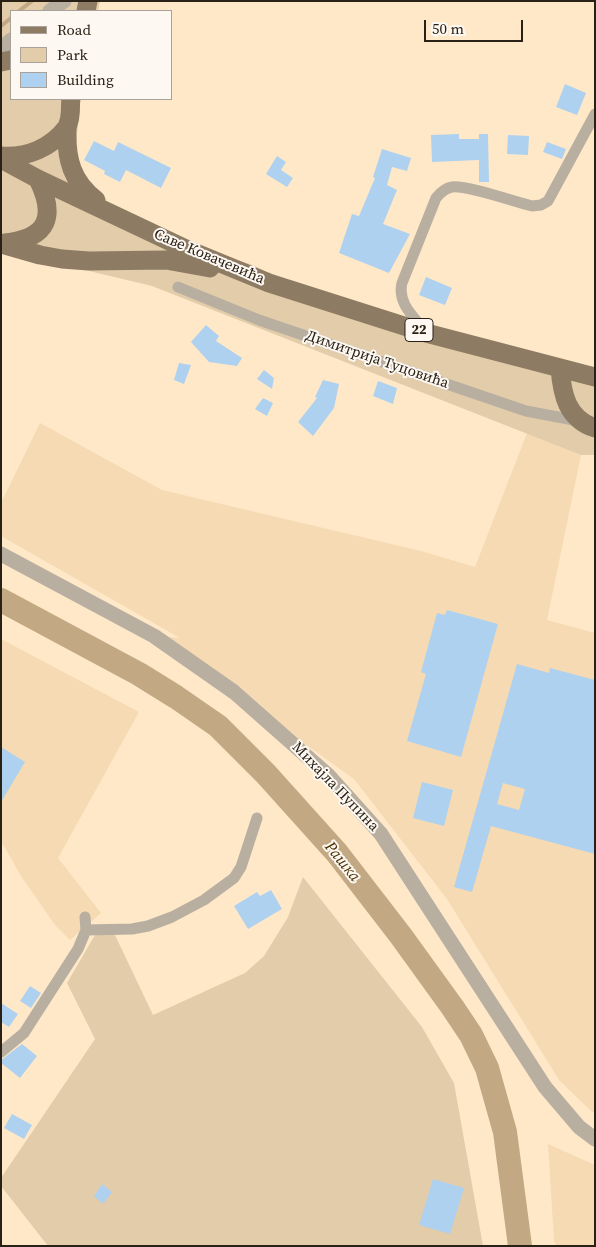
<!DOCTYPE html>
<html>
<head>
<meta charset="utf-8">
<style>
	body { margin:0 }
	#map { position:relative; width:596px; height:1247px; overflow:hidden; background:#ffe8c8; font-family:"Source Serif 4",serif }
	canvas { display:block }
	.frame { position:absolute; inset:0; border:2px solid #292115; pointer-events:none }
	.legend { position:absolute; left:10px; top:10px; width:162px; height:90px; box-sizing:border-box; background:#fdf8f2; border:1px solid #a8a29a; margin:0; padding:6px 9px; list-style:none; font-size:15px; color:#292115 }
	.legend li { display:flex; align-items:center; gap:10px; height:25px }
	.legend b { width:25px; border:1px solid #a8a29a }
	.scale { position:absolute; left:424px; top:20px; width:99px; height:22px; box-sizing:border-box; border:2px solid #292115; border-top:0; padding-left:6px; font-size:15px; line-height:18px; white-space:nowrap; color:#292115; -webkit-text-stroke:4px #fdf8f2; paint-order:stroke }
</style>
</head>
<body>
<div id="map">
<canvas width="596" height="1247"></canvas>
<div class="frame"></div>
<ul class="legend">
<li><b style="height:6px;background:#8d7c63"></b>Road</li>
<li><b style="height:14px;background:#e3ccaa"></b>Park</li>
<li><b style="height:14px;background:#aed1f0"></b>Building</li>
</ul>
<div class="scale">50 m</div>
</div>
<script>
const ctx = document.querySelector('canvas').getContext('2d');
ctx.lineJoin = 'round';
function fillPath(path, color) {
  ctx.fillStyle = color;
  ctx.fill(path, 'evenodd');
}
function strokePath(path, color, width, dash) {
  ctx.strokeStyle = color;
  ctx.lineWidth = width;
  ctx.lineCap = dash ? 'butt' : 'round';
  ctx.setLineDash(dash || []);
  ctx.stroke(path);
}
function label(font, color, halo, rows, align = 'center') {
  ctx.font = font + ' "Source Serif 4",serif';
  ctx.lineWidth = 4;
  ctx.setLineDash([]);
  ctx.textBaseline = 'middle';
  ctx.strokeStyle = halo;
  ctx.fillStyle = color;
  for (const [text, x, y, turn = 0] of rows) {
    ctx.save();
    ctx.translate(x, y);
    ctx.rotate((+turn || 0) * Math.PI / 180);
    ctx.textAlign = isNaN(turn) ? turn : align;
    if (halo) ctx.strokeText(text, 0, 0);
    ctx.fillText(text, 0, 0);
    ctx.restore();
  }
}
const built = new Path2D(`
	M40 423 162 490 421 551 475 567 527 433 581 455 547 620 595 633V1107L593 1113 559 1080 447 899 354 779 154 636 180 638 1 536V503Z
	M1 639 139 712 58 858 101 913 70 940 55 925 21 876 1 841Z
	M548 1144 595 1165V1246H556L554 1241Z`);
const green = new Path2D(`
	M1 1H100L98 11H11V99H80L76 146 79 171 93 196 189 245 250 264 296 285 418 324 595 371V455H581L152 286 1 250Z
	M303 877 422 1027 454 1083 483 1246H48L1 1186V1178L95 1039 67 983 95 935H115L153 1015 245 973 264 956 288 917Z`);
const stream = new Path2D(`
	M19 11 32 1
	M1 26 11 18`);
const river = new Path2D(`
	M1 600 139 674 176 697 218 726 266 774 337 853 401 936 453 1008 471 1035 487 1068 505 1132 520 1246`);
const building = new Path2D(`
	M565 84 586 93 577 115 556 107Z
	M459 134V139H479V134H488L489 182H479V160L432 162 431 135Z
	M508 135 529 136 528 155 507 154Z
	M94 141 114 151 118 142 171 168 161 188 126 170 120 182 104 174 105 171 84 160Z
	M547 142 566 149 562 159 543 152Z
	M382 149 411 158 407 171 392 167 387 185 397 190 383 224 410 234 389 273 339 253 352 214 359 216 375 178 373 177Z
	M277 156 286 162 281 170 293 178 287 187 266 174Z
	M426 277 452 288 445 305 419 295Z
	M206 325 219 336 216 341 242 358 237 366 209 362 191 342Z
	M179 363 191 365 184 384 174 380Z
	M264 370 274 378 272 389 257 379Z
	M323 380 339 384 334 408 313 436 298 422 317 398 315 397Z
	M378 381 397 388 393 404 373 396Z
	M263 398 273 403 267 416 255 409Z
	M447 610 498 624 461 757 407 741 426 674 421 672 437 613 445 615Z
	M517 664 549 673 550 668 595 680V854L491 826 472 892 454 887ZM503 783 525 789 519 810 497 804Z
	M1 747 25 762 1 802Z
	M422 782 453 790 444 826 413 818Z
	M271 890 282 909 248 929 234 906 257 892 260 896Z
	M30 986 41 993 31 1008 20 1001Z
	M1 1003 18 1014 9 1027 1 1022Z
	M22 1044 37 1056 20 1078 1 1063V1060Z
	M12 1114 32 1125 24 1139 4 1128Z
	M433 1179 464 1188 450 1234 419 1225Z
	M102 1184 112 1192 103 1204 94 1196Z`);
const minor = new Path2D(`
	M178 287 259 320 526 411 579 421
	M425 331C414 317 397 303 402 283L436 198C440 193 445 188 452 187 467 185 515 202 532 206L541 205 548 201 595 114
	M86 930 132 929 148 926 172 917 204 900 234 878 241 867 257 818
	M1 1052 24 1033 78 949 86 930 85 917`);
const tertiary = new Path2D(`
	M50 11 64 1
	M1 49 11 40
	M1 554 154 636 234 692 328 775 381 834 545 1087 579 1127 595 1139`);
const primary = new Path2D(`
	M86 11 88 1
	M1 62 11 60
	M71 99C70 104 71 109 70 115 70 120 67 125 67 130 66 159 72 182 96 200
	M1 156C27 158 51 148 67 127
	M1 159 38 179 186 249 269 283 426 333 595 377
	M5 243C49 238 56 216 38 179
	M1 244 40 255 62 259 89 261 166 260 210 268
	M560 368C562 394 567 419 595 428`);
const shields = [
	[419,330,28]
];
const shieldNames = [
	["22",419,330]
];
const streetNames = [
	["Саве Ковачевића",209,257,23],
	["Димитрија Туцовића",377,360,19],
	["Михајла Пупина",335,787,46]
];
const waterNames = [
	["Рашка",342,862,51]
];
fillPath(built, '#f5dab3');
fillPath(green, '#e3ccaa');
strokePath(stream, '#c2a984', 4);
strokePath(river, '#c2a984', 24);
fillPath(building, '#aed1f0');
strokePath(minor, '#b8afa1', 11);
strokePath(tertiary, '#b8afa1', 15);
strokePath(primary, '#8d7c63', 19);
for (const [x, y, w] of shields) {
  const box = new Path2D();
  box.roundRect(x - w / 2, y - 11.5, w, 23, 4);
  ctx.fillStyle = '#fdf8f2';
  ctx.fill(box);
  strokePath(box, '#292115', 1);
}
label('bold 14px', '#292115', null, shieldNames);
label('15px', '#292115', '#fdf8f2', streetNames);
label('italic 16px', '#4b3101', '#fdf8f2', waterNames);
</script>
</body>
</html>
